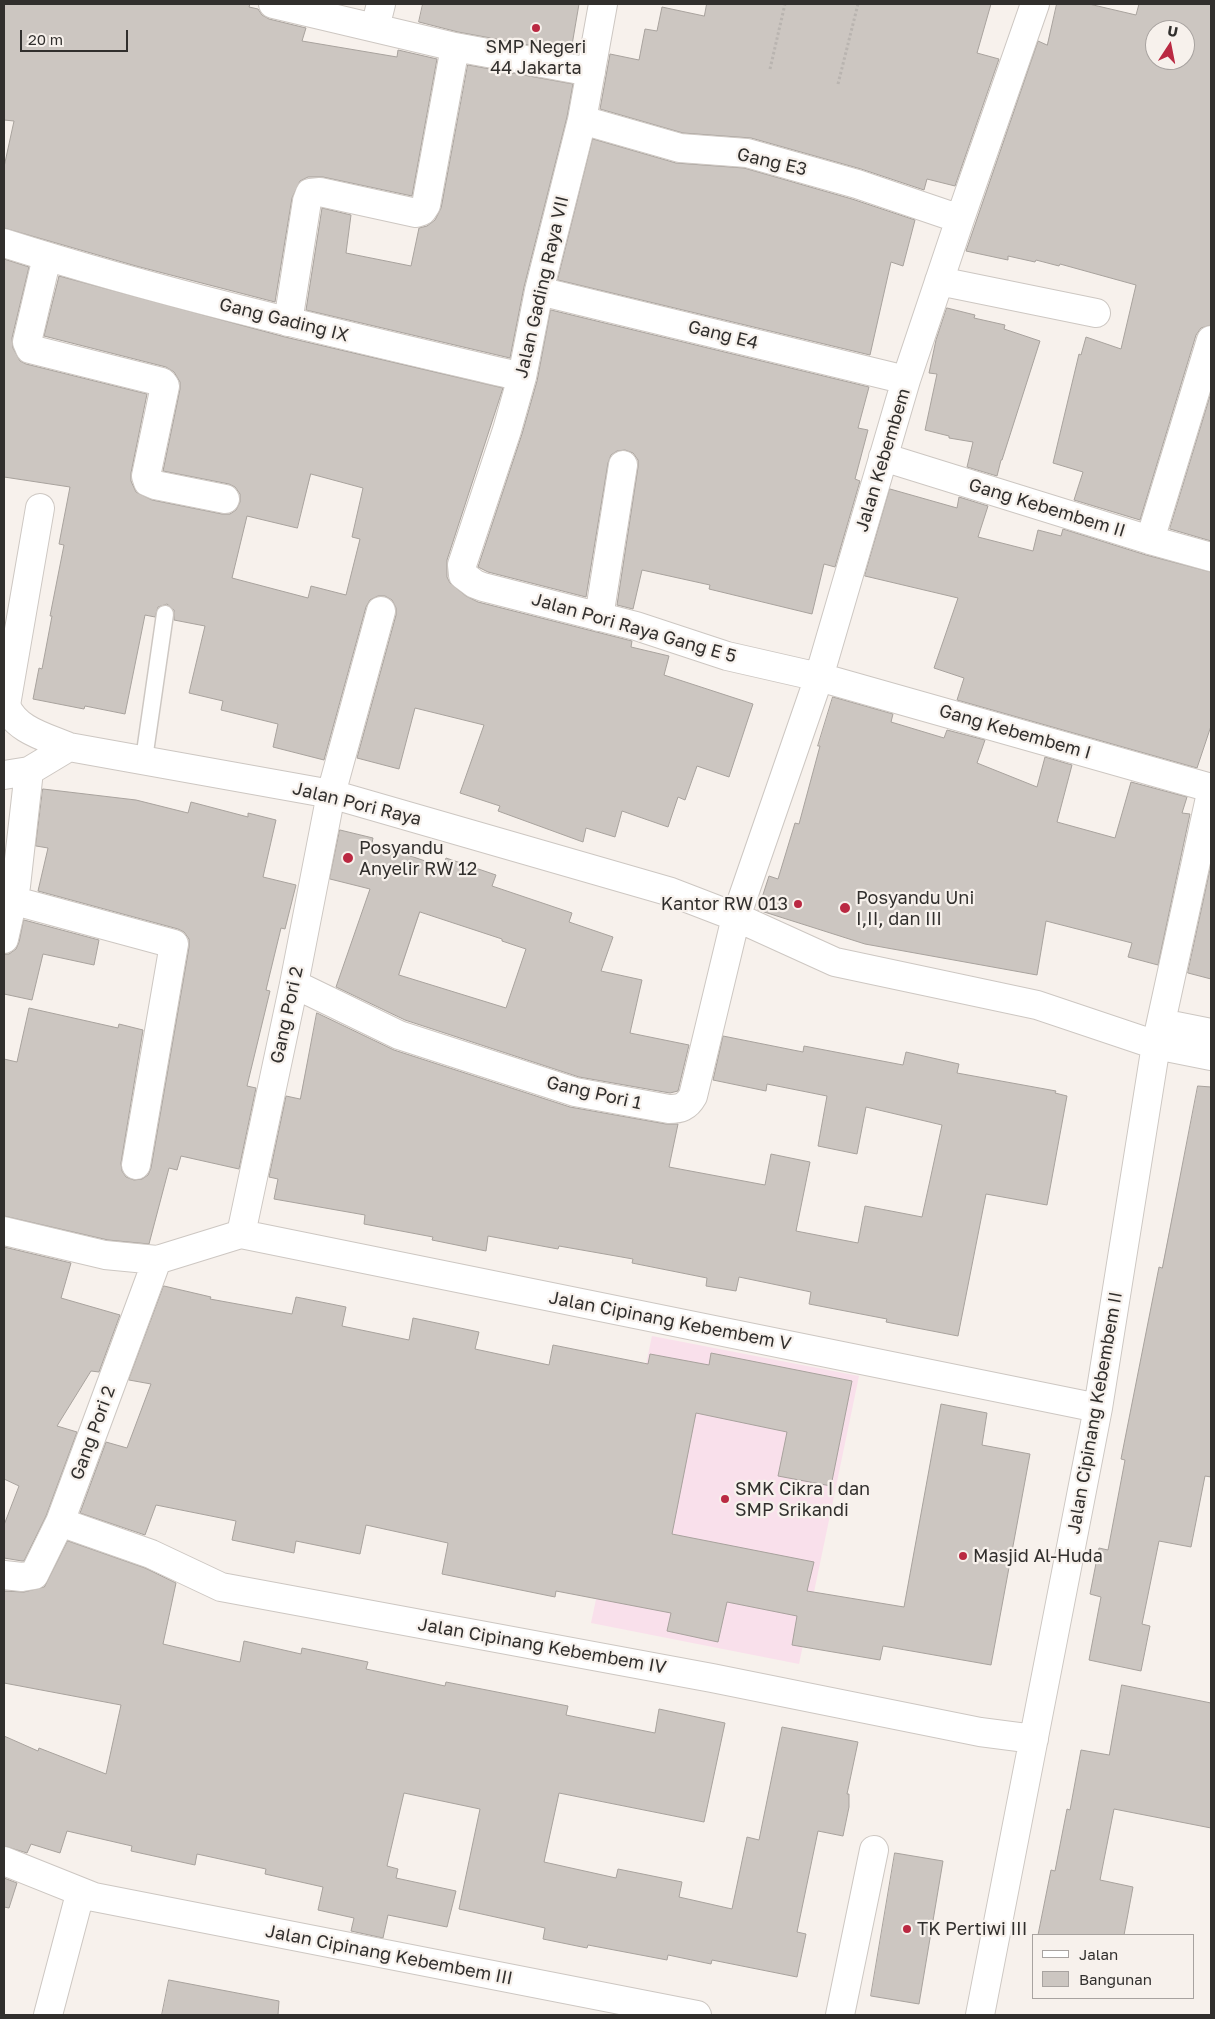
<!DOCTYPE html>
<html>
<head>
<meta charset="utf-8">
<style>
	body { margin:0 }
	#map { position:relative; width:1215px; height:2019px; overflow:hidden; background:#f7f1ec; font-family:"Golos Text",sans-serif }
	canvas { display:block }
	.frame { position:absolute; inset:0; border:5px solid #312f2d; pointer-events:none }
	.legend { position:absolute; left:1032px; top:1934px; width:162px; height:65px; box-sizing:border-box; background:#f7f1ec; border:1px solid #a8a3a0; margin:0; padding:6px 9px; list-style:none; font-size:15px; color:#312f2d }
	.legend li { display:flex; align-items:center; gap:10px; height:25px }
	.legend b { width:25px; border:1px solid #a8a3a0 }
	.north { position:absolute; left:1145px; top:20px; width:50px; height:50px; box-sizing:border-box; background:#f7f1ec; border:1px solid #a8a3a0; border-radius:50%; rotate:11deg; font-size:14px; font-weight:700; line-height:20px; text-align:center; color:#312f2d }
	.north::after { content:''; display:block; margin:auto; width:18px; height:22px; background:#ba2942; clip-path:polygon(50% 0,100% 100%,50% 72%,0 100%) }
	.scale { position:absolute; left:20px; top:30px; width:108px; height:22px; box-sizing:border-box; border:2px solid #312f2d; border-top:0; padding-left:6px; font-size:15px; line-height:18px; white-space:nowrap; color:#312f2d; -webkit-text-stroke:4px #f7f1ec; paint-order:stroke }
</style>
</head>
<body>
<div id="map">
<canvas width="1215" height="2019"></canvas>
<div class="frame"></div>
<ul class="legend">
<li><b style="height:6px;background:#fff"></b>Jalan</li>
<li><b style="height:14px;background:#ccc6c1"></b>Bangunan</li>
</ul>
<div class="north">U</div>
<div class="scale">20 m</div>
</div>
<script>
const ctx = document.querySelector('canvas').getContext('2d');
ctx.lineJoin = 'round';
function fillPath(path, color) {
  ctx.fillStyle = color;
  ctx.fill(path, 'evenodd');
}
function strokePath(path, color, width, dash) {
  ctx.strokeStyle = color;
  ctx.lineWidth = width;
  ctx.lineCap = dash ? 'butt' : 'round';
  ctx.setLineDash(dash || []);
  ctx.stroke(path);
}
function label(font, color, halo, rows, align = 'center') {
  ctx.font = font + ' "Golos Text",sans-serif';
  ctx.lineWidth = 4.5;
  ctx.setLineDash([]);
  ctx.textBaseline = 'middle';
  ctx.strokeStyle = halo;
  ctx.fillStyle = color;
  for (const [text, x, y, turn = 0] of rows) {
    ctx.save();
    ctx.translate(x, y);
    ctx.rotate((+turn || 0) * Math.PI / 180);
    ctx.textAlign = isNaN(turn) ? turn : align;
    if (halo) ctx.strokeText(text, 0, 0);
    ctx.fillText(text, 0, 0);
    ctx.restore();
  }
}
const education = new Path2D(`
	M652 1336 859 1376 799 1664 591 1623Z`);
const building = new Path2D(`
	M4 4H250L249 7 258 9 262 15 269 19 306 28 302 41 397 57 398 50 437 59 412 196 323 177H308L300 181 292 198 275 302 136 266 4 228V167L14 121 4 120Z
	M423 4H579L572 45 579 47 578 54 458 32 419 22Z
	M707 4H991L977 53 999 59 955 186 927 179 924 190 861 169 751 138 683 133 600 109 610 54 639 60 645 29 657 31 662 7 704 16Z
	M1057 4H1089L1136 15 1139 4H1211V325L1201 328 1196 335 1140 520 1074 500 1083 472 1053 463 1079 354 1081 355 1086 337 1121 349 1136 285 1060 264 1059 266 1036 260 1035 262 1008 256V260L966 251 1038 41 1047 45ZM1155 30H1185V60H1155Z
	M468 65 573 84 567 117 524 287 510 358 306 310 322 208 351 215 346 253 411 266 419 228 427 226 435 220 441 208Z
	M593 139 676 163 744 168 852 199 915 220 903 266 891 262 870 355 558 280Z
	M4 259 29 267 12 338 13 348 20 361 26 364 147 394 131 473V481L136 492 152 500 222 514H230L236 510 240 502V494L235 487 229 484 163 471 180 389V382L174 372 166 367 44 336 59 276 285 337 503 388 447 560V577L450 583 466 596 478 602 632 641 631 647 669 656 664 675 753 704 729 777 697 766 685 800 678 797 668 827 622 811 615 837 586 828 583 842 498 811 500 806 460 793 484 725 415 708 399 769 357 758 396 615V608L392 600 385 596H378L370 600 366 607 324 760 273 747 278 724 221 710 223 701 189 693 205 626 174 620V610L167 604 158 607 155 617 145 615 125 714 85 706 84 709 33 699 39 668 42 669 52 616H50L64 545 59 544 70 487 4 477ZM311 474 363 488 352 537 360 539 346 595 311 586 308 598 232 578 247 516 297 528Z
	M947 308 975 315 974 318 1005 325 1004 329 1040 341 1002 460H1001L997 476 967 467 973 442 949 438V436L925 430 937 374 929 373 936 340Z
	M551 310 869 387 858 428 868 430 855 479 860 481 835 567 824 564 812 614 709 589 710 585 642 570 633 609 617 605 638 467V460L633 453 625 450 617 451 611 455 608 463 586 597 488 572 478 567 522 434 537 381Z
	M1211 393V541L1170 529Z
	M890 489 957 508 959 497 988 506 978 537 1033 551 1038 530 1061 536 1063 529 1146 555 1211 572V726L1197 768 957 700 964 678 934 668 958 598 865 576Z
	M833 697 893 714 891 722 944 738 947 730 985 740 977 763 1037 787 1045 757 1072 765 1057 822 1115 838 1131 782 1187 797 1182 813 1190 814 1158 965 1128 957 1132 943 1046 921 1037 975 865 944 758 910 769 876 778 879 795 823 799 824 820 746H818Z
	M43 789 136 800 188 813 191 802 248 817V813L276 820 263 877 296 885 285 929 281 928 266 990 270 991 247 1086 256 1088 239 1169 181 1156 177 1170 169 1168 149 1244 108 1240 4 1216V1059L17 1062 29 1008 118 1028 119 1024 143 1030 121 1163 122 1171 126 1177 134 1180 142 1179 148 1175 151 1168 189 947V939L184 932 178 929 38 891 48 848 36 846Z
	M340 830 373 838 372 843 443 867 446 858 496 875 492 886 572 913 569 922 613 937 601 971 642 980 630 1033 689 1045 678 1091 670 1093 579 1077 405 1020 336 987 370 889 330 879ZM420 912 502 939V941L526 949 506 1008 399 975Z
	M1211 865V979L1188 973Z
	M24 920 99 940 94 965 43 954 32 1000 4 994V954H9L16 949 19 942Z
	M317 1013 394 1050 570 1107 666 1124H678L669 1167 765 1185 771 1154 810 1162 796 1231 858 1243 865 1206 922 1217 942 1125 866 1107 857 1154 818 1146 827 1096 767 1084 766 1091 713 1080 723 1036 803 1052 804 1046 903 1065 906 1052 959 1064 957 1073 1056 1091 1055 1093 1067 1096 1047 1205 986 1194 958 1336 886 1322 887 1319 809 1304 811 1292 739 1277 736 1291 706 1286 707 1278 632 1263 633 1259 559 1246 558 1249 488 1236 486 1251 432 1240 433 1237 364 1224 365 1215 274 1199 278 1179 269 1177 286 1096 300 1099Z
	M1198 1086 1211 1087V1477L1205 1476 1191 1547 1159 1541 1142 1624 1150 1626 1141 1671 1089 1660 1101 1597 1090 1594 1099 1548 1108 1550 1125 1460 1121 1459 1159 1267 1162 1268Z
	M4 1247 71 1263 61 1298 120 1315 99 1372 91 1371 57 1426 77 1432 46 1516 24 1561H22L4 1558V1525L19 1486 4 1479Z
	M164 1286 211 1297 210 1299 292 1314 296 1297 346 1307 342 1326 409 1340 413 1318 479 1332 475 1349 549 1365 553 1345 648 1364 650 1354 709 1365 711 1353 852 1381 831 1486 778 1476 787 1432 696 1413 672 1534 814 1562 807 1591 904 1607 941 1404 987 1413 982 1445 1030 1454 991 1665 883 1646 880 1660 792 1645 797 1616 727 1602 718 1642 667 1631 671 1613 556 1591 555 1597 442 1574 448 1543 366 1525 360 1554 296 1541 294 1553 232 1540 236 1521 156 1505 145 1535 80 1513 106 1442 127 1448 151 1384 129 1380Z
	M68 1541 145 1568 176 1583 163 1644 240 1662 244 1641 301 1654 302 1648 368 1662 366 1669 445 1686 446 1682 568 1706 566 1715 655 1733 659 1709 725 1723 704 1822 559 1793 544 1862 616 1878 618 1869 682 1882 679 1897 732 1909 747 1837 759 1840 782 1727 858 1742 847 1794H849V1807L843 1836 818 1831 797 1932 806 1934 797 1977 712 1960 711 1964 668 1955 667 1960 588 1945 587 1948 543 1939 545 1928 459 1909 480 1809 404 1793 387 1866 398 1869 396 1878 456 1891 447 1927 388 1915 383 1938 351 1931 354 1918 318 1910 323 1887 265 1874 266 1869 197 1854 195 1865 131 1851 132 1846 67 1831 60 1853 31 1844 27 1853 4 1846V1736L38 1751 39 1748 106 1774 121 1705 4 1683V1591L24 1592 44 1587Z
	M1122 1685 1211 1703V1828L1114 1809 1100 1880 1133 1887 1124 1935H1038L1051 1870 1055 1871 1067 1809 1070 1810 1081 1750 1109 1755Z
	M895 1853 943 1861 919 2004 871 1996Z
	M4 1878 17 1883 9 1908 4 1907Z
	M169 1980 279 2001 278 2015H162Z`);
const path = new Path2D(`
	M770 69 785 4
	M838 84 858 4`);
const service = new Path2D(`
	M144 759 165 614`);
const minor = new Path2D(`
	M273 4 455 47 591 72
	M603 4 582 120 539 291 522 377 507 430 462 565 463 575 475 584 483 587 636 626 727 656 819 677 1211 788
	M375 28 381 4
	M582 120 680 148 747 153 857 184 960 219
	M4 243C174 297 348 336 522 377
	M47 257 27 342 30 349 162 382 165 386 146 476 148 482 155 485 225 499
	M939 281 1096 313
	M539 291 906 380
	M288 322 307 201 310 193 320 192 416 213 422 211 426 205 455 47
	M883 457 1150 540 1211 557
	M40 508 6 705C15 730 46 737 69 747
	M1150 540 1211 340
	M599 617 623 465
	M4 775 29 771 69 747 331 794 671 892 736 917 835 962 1037 1005 1156 1045 1211 1056
	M4 898 174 944 136 1165
	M4 939 16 886 29 771
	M294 984 399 1035 575 1092 669 1109C680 1109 687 1107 693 1096L736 917 819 677 906 380 960 219 1035 4
	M1161 1023 1211 1033
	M4 1231 105 1255 157 1260 241 1234 1098 1408
	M241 1234 294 984 331 794 381 611
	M60 1522 151 1554 221 1587 712 1678 980 1732 1034 1739
	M4 1575 22 1577 34 1575 60 1522 157 1260
	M4 1861 94 1897 697 2015
	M48 2015 80 1894
	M840 2015 874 1850
	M980 2015 1098 1408 1156 1045 1211 793`);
const markers = [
	[536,28,5,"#ba2942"],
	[348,858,6,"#ba2942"],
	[798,904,5,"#ba2942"],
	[845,908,6,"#ba2942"],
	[725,1499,5,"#ba2942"],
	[963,1556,5,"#ba2942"],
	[907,1929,5,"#ba2942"]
];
const poiNames = [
	["SMP Negeri",536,47,"center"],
	["44 Jakarta",536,68,"center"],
	["Posyandu",359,848],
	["Anyelir RW 12",359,869],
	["Posyandu Uni",856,898],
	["I,II, dan III",856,919],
	["Kantor RW 013",788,904,"right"],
	["SMK Cikra I dan",735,1489],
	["SMP Srikandi",735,1510],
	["Masjid Al-Huda",973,1556],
	["TK Pertiwi III",917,1929]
];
const streetNames = [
	["Gang E3",772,162,13],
	["Jalan Gading Raya VII",542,287,-77],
	["Gang Gading IX",284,320,14],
	["Gang E4",723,335,14],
	["Jalan Kebembem",883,460,-73],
	["Gang Kebembem II",1047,508,17],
	["Jalan Pori Raya Gang E 5",634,628,16],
	["Gang Kebembem I",1015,732,16],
	["Jalan Pori Raya",357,804,14],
	["Gang Pori 2",287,1015,-78],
	["Gang Pori 1",594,1093,13],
	["Jalan Cipinang Kebembem V",670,1321,11],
	["Jalan Cipinang Kebembem II",1095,1413,-80],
	["Gang Pori 2",93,1433,-70],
	["Jalan Cipinang Kebembem IV",542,1646,10],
	["Jalan Cipinang Kebembem III",389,1955,11]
];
fillPath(education, '#f9e0eb');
fillPath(building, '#ccc6c1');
strokePath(building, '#a8a29d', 1);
strokePath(service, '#cdc7c2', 19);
strokePath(minor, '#cdc7c2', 30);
strokePath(path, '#b9b4b0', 3, [2.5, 2.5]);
strokePath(service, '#fff', 16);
strokePath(minor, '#fff', 28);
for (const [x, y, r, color] of markers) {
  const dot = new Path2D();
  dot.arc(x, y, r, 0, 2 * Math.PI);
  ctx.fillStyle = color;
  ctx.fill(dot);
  strokePath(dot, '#f7f1ec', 2);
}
label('18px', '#312f2d', '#f7f1ec', poiNames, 'left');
label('18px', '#312f2d', '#f7f1ec', streetNames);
</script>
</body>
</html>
